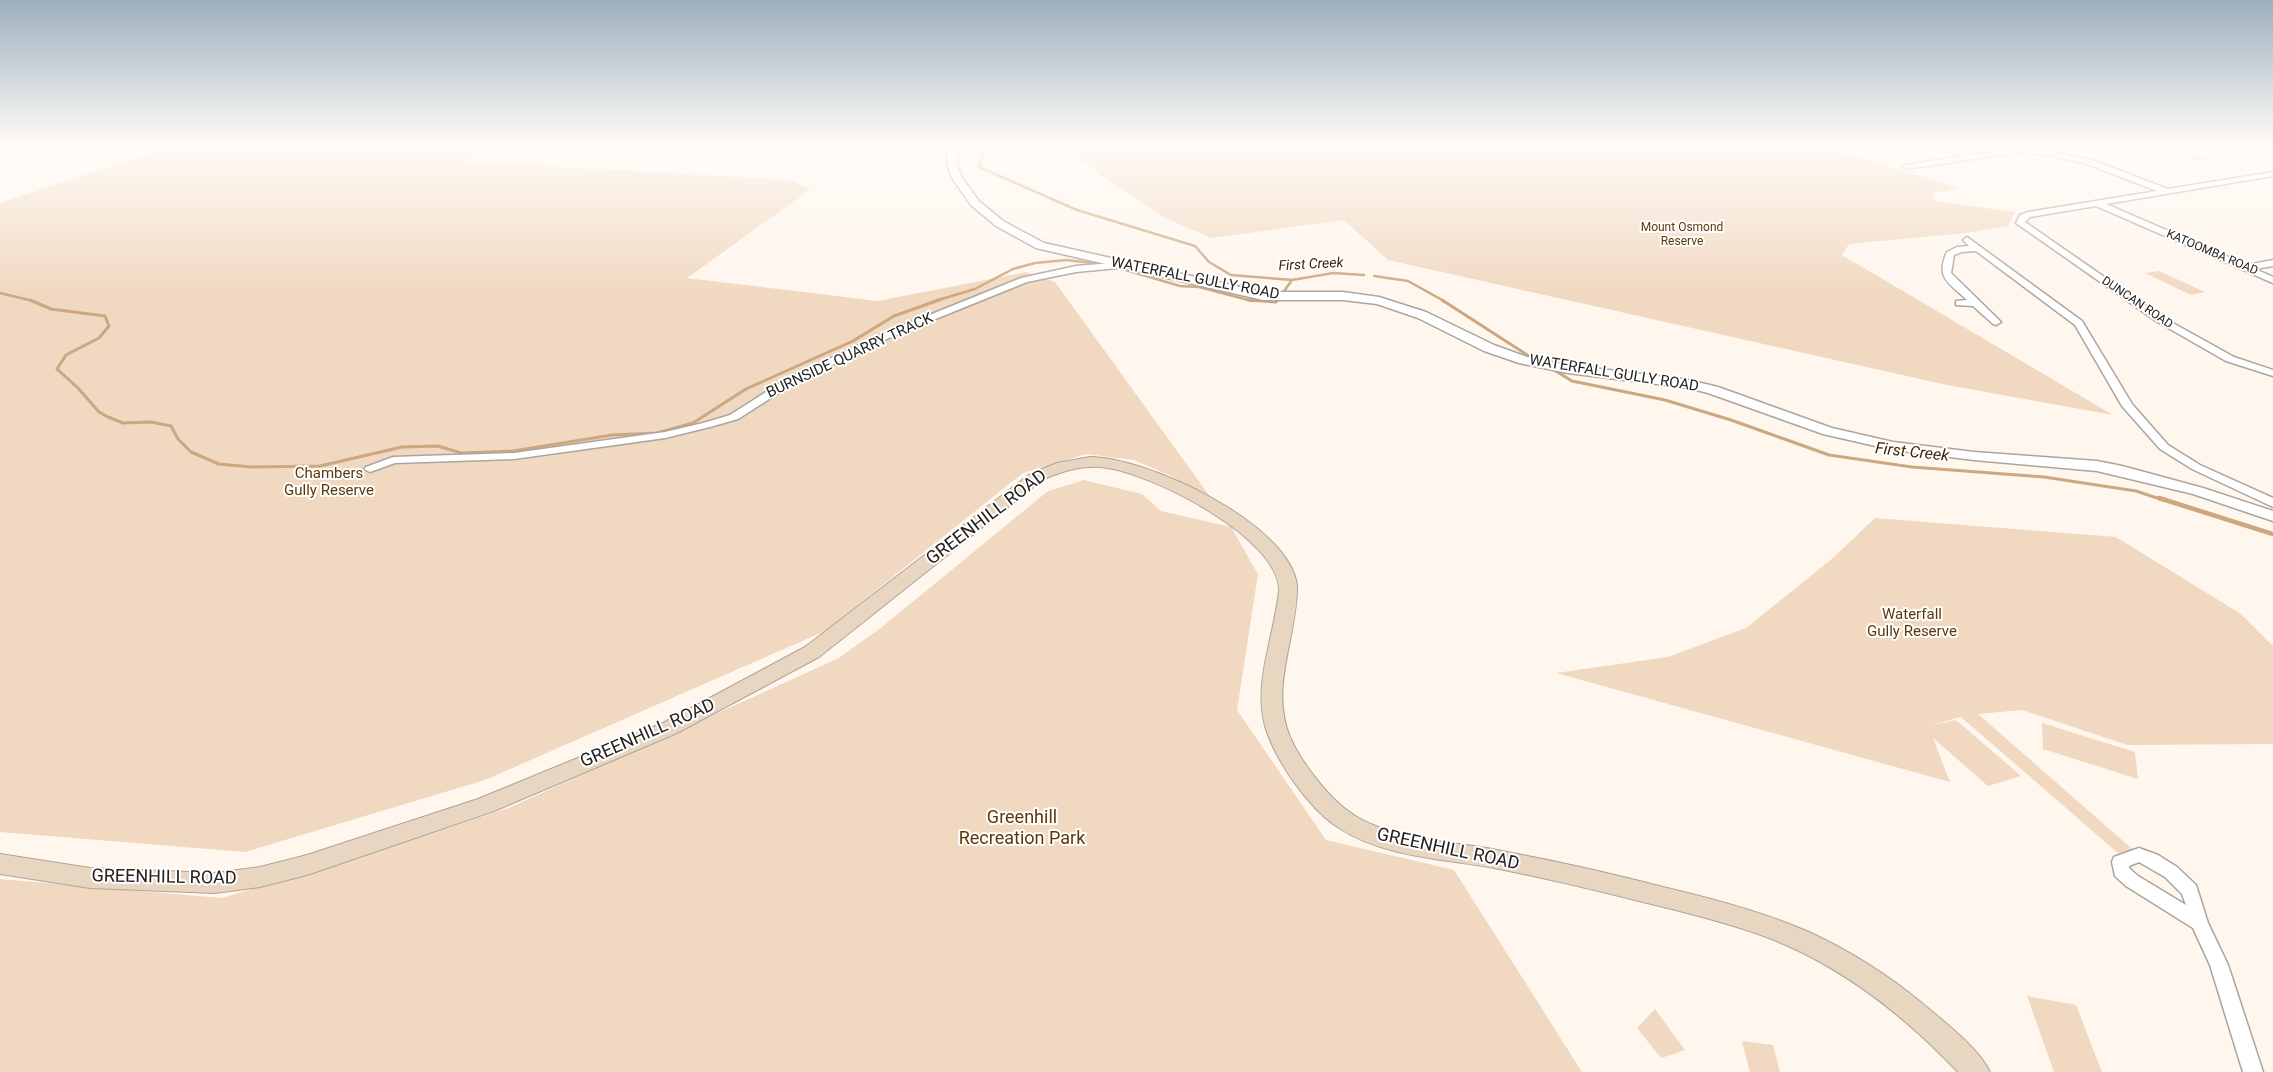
<!DOCTYPE html>
<html>
<head>
<meta charset="utf-8">
<style>
	body { margin:0 }
	canvas { display:block; background:#fff6ee }
</style>
</head>
<body>
<canvas width="2273" height="1072"></canvas>
<script>
const ctx = document.querySelector('canvas').getContext('2d');
ctx.lineJoin = 'round';
function fillPath(path, color) {
  ctx.fillStyle = color;
  ctx.fill(path, 'evenodd');
}
function strokePath(path, color, width, dash) {
  ctx.strokeStyle = color;
  ctx.lineWidth = width;
  ctx.lineCap = dash ? 'butt' : 'round';
  ctx.setLineDash(dash || []);
  ctx.stroke(path);
}
function label(font, color, halo, rows, align = 'center') {
  ctx.font = font + ' Roboto,sans-serif';
  ctx.lineWidth = 4;
  ctx.setLineDash([]);
  ctx.textBaseline = 'middle';
  ctx.strokeStyle = halo;
  ctx.fillStyle = color;
  for (const [text, x, y, turn = 0] of rows) {
    ctx.save();
    ctx.translate(x, y);
    ctx.rotate((+turn || 0) * Math.PI / 180);
    ctx.textAlign = isNaN(turn) ? turn : align;
    if (halo) ctx.strokeText(text, 0, 0);
    ctx.fillText(text, 0, 0);
    ctx.restore();
  }
}
const green = new Path2D(`
	M154 145H365L381 147 487 145 462 151 476 154 464 161 789 180 811 189 687 278 878 301 1026 272 1055 282 1211 498 1171 476 1134 460 1086 454 1023 473 825 631 485 780 245 852 0 832V203L166 148Z
	M1062 145H1808L1867 159 1962 189 1932 193 1935 201 2015 212 2008 226 1966 233 1849 244 1842 255 2113 415 1947 385 1388 260 1344 220 1212 238 1163 217 1075 157Z
	M2067 145H2104L2113 152 2073 150Z
	M2106 145H2188L2193 148H2179L2211 160 2200 162 2168 150 2178 148 2109 147Z
	M2159 271 2205 292 2191 295 2145 273Z
	M1084 480 1142 494 1161 511 1231 527 1258 574 1237 710 1326 840 1454 870 1582 1072H0V879L222 898 421 837 511 807 839 658 882 627 1048 491Z
	M1875 518 2116 537 2241 614 2273 646V744L2127 745 2022 710 1978 714 2139 855 2126 860 1961 717 1928 726 1956 720 2021 776 1988 786 1933 738 1950 782 1556 673 1668 657 1746 628 1833 558Z
	M2042 723 2135 752 2138 779 2043 749Z
	M2027 996 2076 1005 2102 1072H2054Z
	M1655 1009 1685 1050 1661 1058 1637 1028Z
	M1742 1041 1773 1045 1780 1072H1750Z`);
const streamFar2 = new Path2D(`
	M986 145 979 167 1077 210 1195 246 1209 262 1231 275 1292 280 1333 273 1364 275
	M1122 269 1180 286 1199 287 1252 301
	M1374 276 1408 281 1444 301
	M0 293 33 301
	M935 301 975 289 1013 269 1035 263 1067 260 1100 264
	M1277 301 1292 280`);
const streamFar1 = new Path2D(`
	M30 300 51 309 105 316 109 326 99 338 66 355 57 369 78 388 99 412 108 417 123 423 151 422 171 426 178 439 191 452 219 464 252 467 320 466 402 447 438 446 461 453 513 451 612 435 657 433 693 423 746 389 853 341 894 316 939 300
	M1248 300 1276 302 1277 300
	M1442 300 1532 358
	M1554 370 1572 381 1665 400 1731 420 1829 455 1912 467 2044 477 2136 491 2163 500`);
const stream = new Path2D(`
	M2159 498 2273 534`);
const minor = new Path2D(`
	M1938 145H1948L1972 155 2021 148 2049 151 2092 160 2168 189 2273 172V176L2106 204 2247 265 2273 260V266L2255 269 2273 277V283L2096 206 2030 217 2025 222 2162 317 2234 357 2273 370V376L2226 361 2156 321 2016 223 2020 215 2028 212 2157 191 2087 164 2049 155 2021 152 1906 169 1902 167 1906 165 1962 156Z
	M1967 237 2082 321 2132 404 2168 445 2200 465 2273 498V507L2192 469 2160 449 2122 406 2075 325 1976 251 1962 252 1954 255 1951 273 2001 322 1996 325 1993 324 1973 306 1956 305V301L1967 300C1949 283 1935 278 1947 252L1957 247 1969 246 1963 240Z
	M1125 262 1128 263V267L1076 272 1027 282 891 337 796 382 738 419 710 427 665 438 514 459 395 463 370 472 364 469 366 467 393 457 514 453 665 432 703 423 730 415 788 378 885 333 1021 278 1076 266Z
	M2139 848 2158 855 2177 867 2196 885 2208 923 2228 965 2263 1072H2243L2210 965 2193 928 2126 886 2115 876 2112 862 2114 857ZM2139 862 2165 877 2182 894 2186 905 2138 876 2129 868V866Z`);
const tertiary = new Path2D(`
	M948 145H958L957 164 962 178 979 201 1003 221 1044 243 1263 292H1343L1379 297 1426 312 1494 345 1527 357 1568 365 1689 380 1718 387 1832 428 1893 442 1974 452 2097 461 2122 466 2203 488 2273 511V521L2193 494 2097 471 1974 460 1893 450 1823 434 1708 393 1689 388 1568 373 1519 363 1484 351 1418 318 1377 304 1343 300H1263L1036 248 996 226 971 205 952 178 947 164Z`);
const secondary = new Path2D(`
	M1090 457C1146 457 1289 523 1297 585 1298 635 1269 687 1290 737 1301 763 1332 803 1357 817 1399 841 1451 841 1497 850 1556 861 1614 874 1671 889 1718 900 1765 913 1809 932 1850 951 1888 975 1923 1004 1943 1021 1979 1048 1990 1072H1958C1902 1013 1838 963 1761 935 1724 922 1685 912 1647 903 1596 890 1545 878 1494 868 1444 859 1383 857 1339 828 1309 809 1275 760 1265 726 1253 682 1275 634 1279 590 1279 538 1154 475 1108 468 1084 464 1063 471 1042 480L819 657 677 733 494 811 307 875 260 887 215 893 90 888 0 874V854L90 868 215 873 260 867 307 855 478 799 663 723 805 647 1030 474 1057 463Z`);
const farParknames = [
	["Mount Osmond",1682,228],
	["Reserve",1682,242]
];
const farStreetnames = [
	["KATOOMBA ROAD",2212,253,23],
	["DUNCAN ROAD",2137,303,34]
];
const farWaternames = [
	["First Creek",1311,265,-3]
];
const streetNames = [
	["WATERFALL GULLY ROAD",1195,279,11],
	["BURNSIDE QUARRY TRACK",850,356,-25],
	["WATERFALL GULLY ROAD",1614,374,9]
];
const parkNames = [
	["Chambers",329,474],
	["Gully Reserve",329,491],
	["Waterfall",1912,615],
	["Gully Reserve",1912,632]
];
const waterNames = [
	["First Creek",1912,453,6]
];
const nearStreetnames = [
	["GREENHILL ROAD",987,518,-37],
	["GREENHILL ROAD",648,734,-24],
	["GREENHILL ROAD",1448,850,12],
	["GREENHILL ROAD",164,878,1]
];
const nearParknames = [
	["Greenhill",1022,818],
	["Recreation Park",1022,839]
];
fillPath(green, '#f1d8c0');
strokePath(streamFar2, '#cda780', 2.5);
strokePath(streamFar1, '#cda780', 3);
strokePath(stream, '#cda780', 4.5);
strokePath(minor, '#aca59d', 3);
strokePath(tertiary, '#aca59d', 3);
strokePath(secondary, '#aca59d', 2);
fillPath(minor, '#fff');
fillPath(tertiary, '#fff');
fillPath(secondary, '#e9d6c1');
const sky = ctx.createLinearGradient(0, 0, 0, 295);
sky.addColorStop(0, '#9dafbe');
sky.addColorStop(0.49, '#fffbf7');
sky.addColorStop(1, '#fffbf700');
ctx.fillStyle = sky;
ctx.fillRect(0, 0, 2273, 295);
label('12px', '#5d3807', '#fff', farParknames);
label('12px', '#24211e', '#fff', farStreetnames);
label('italic 14px', '#3e2403', '#fff', farWaternames);
label('15px', '#24211e', '#fff', streetNames);
label('15px', '#5d3807', '#fff', parkNames);
label('italic 16px', '#3e2403', '#fff', waterNames);
label('18px', '#24211e', '#fff', nearStreetnames);
label('18px', '#5d3807', '#fff', nearParknames);
</script>
</body>
</html>
